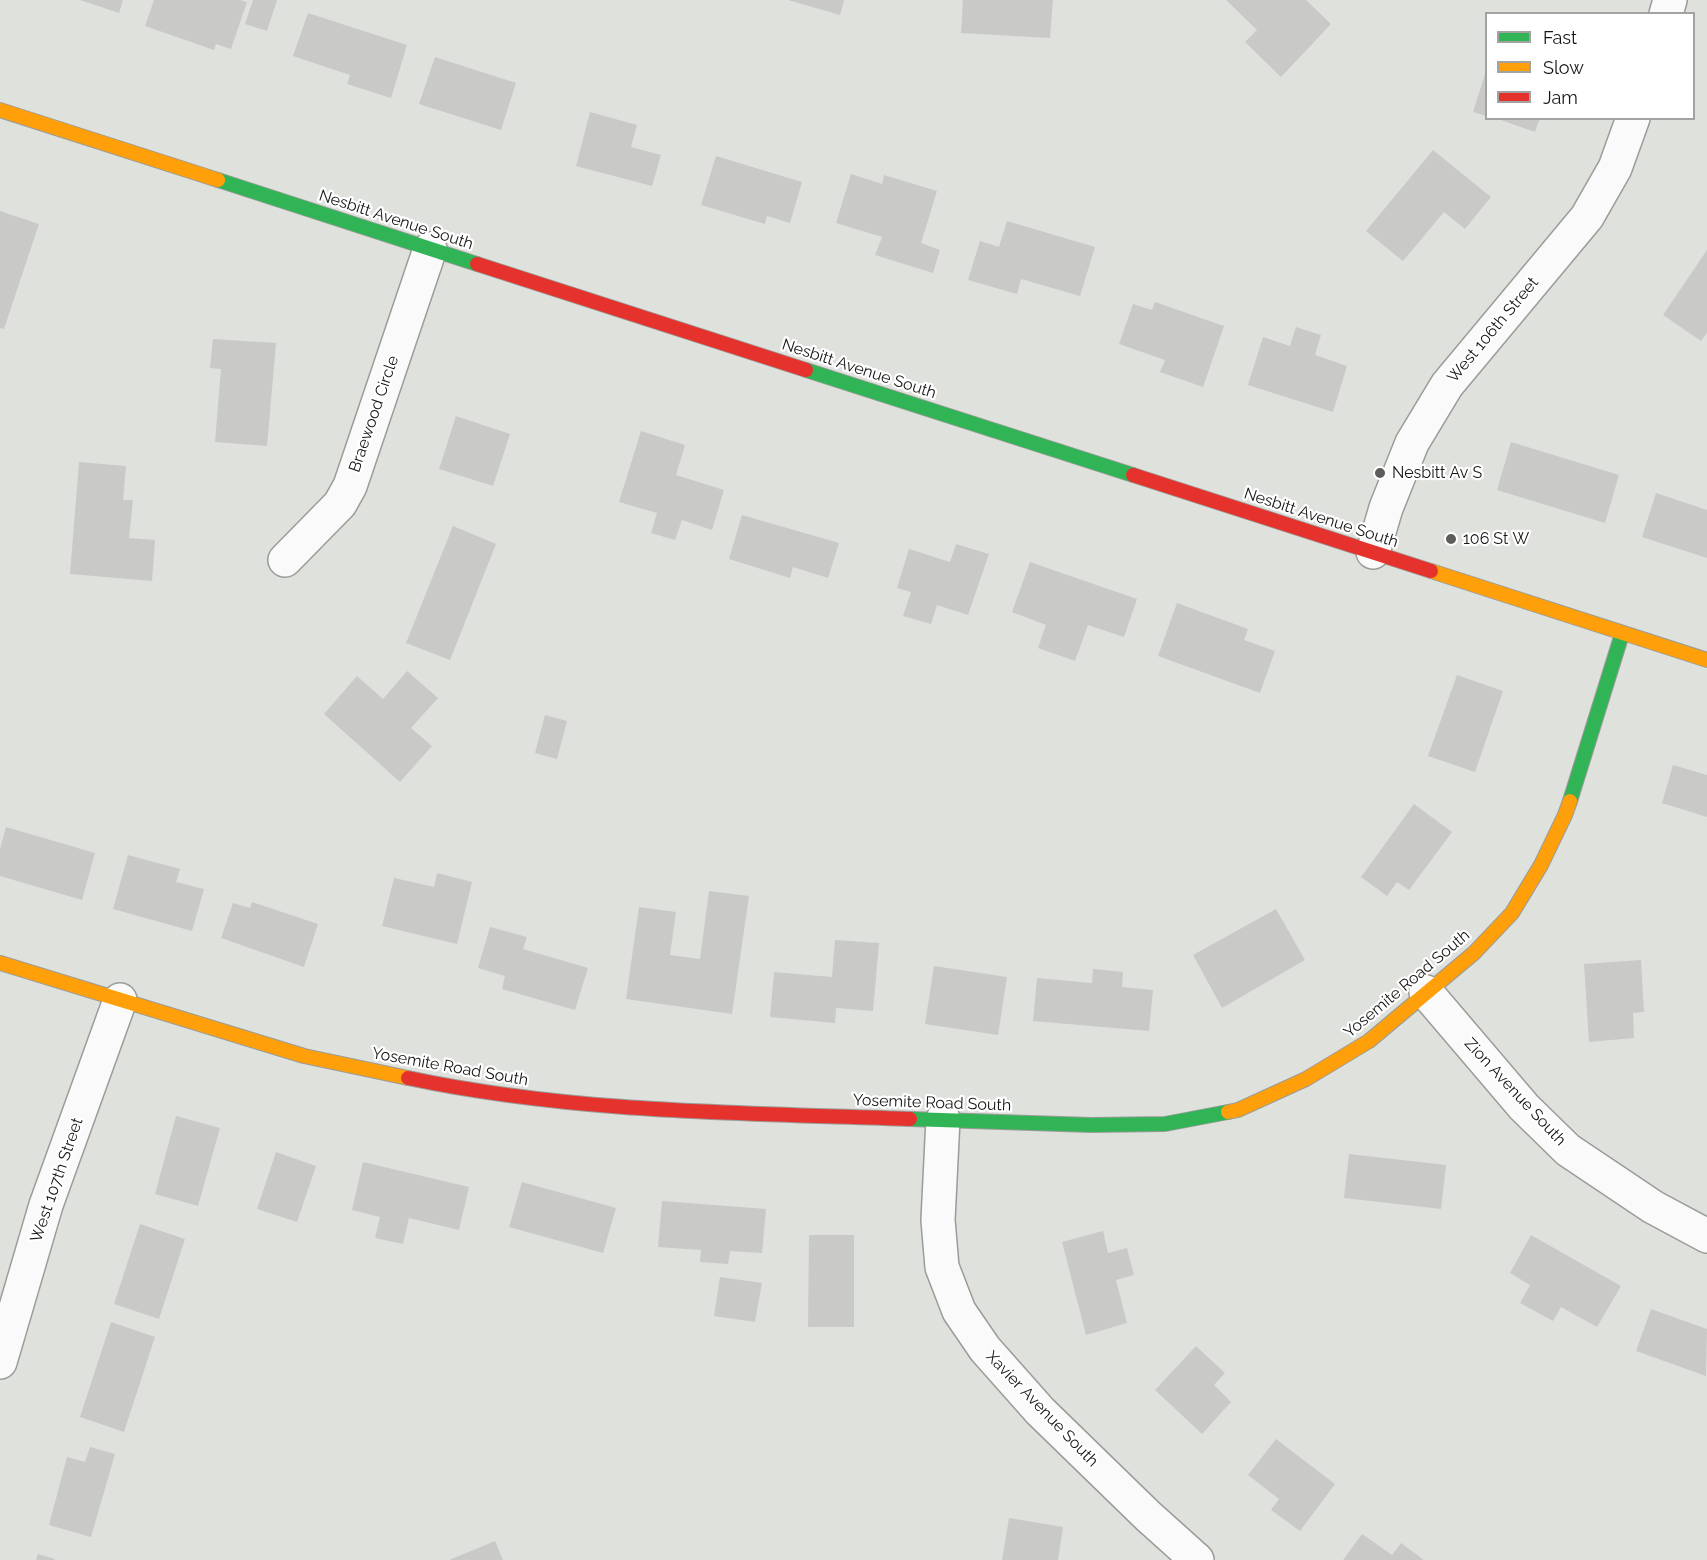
<!DOCTYPE html>
<html>
<head>
<meta charset="utf-8">
<style>
	body { margin:0 }
	#map { position:relative; width:1707px; height:1560px; overflow:hidden; background:#dfe1dd; font-family:Raleway,sans-serif }
	canvas { display:block }
	.legend { position:absolute; left:1485px; top:12px; width:210px; height:108px; box-sizing:border-box; background:#fff; border:2px solid #a1a2a1; margin:0; padding:8px 10px; list-style:none; font-size:18px; color:#151614 }
	.legend li { display:flex; align-items:center; gap:12px; height:30px }
	.legend b { width:30px; border:2px solid #a1a2a1 }
</style>
</head>
<body>
<div id="map">
<canvas width="1707" height="1560"></canvas>
<ul class="legend">
<li><b style="height:8px;background:#30b455"></b>Fast</li>
<li><b style="height:8px;background:#ff9f0a"></b>Slow</li>
<li><b style="height:8px;background:#e5322d"></b>Jam</li>
</ul>
</div>
<script>
const ctx = document.querySelector('canvas').getContext('2d');
ctx.lineJoin = 'round';
function fillPath(path, color) {
  ctx.fillStyle = color;
  ctx.fill(path, 'evenodd');
}
function strokePath(path, color, width, dash) {
  ctx.strokeStyle = color;
  ctx.lineWidth = width;
  ctx.lineCap = dash ? 'butt' : 'round';
  ctx.setLineDash(dash || []);
  ctx.stroke(path);
}
function label(font, color, halo, rows, align = 'center') {
  ctx.font = font + ' Raleway,sans-serif';
  ctx.lineWidth = 4.5;
  ctx.setLineDash([]);
  ctx.textBaseline = 'middle';
  ctx.strokeStyle = halo;
  ctx.fillStyle = color;
  for (const [text, x, y, turn = 0] of rows) {
    ctx.save();
    ctx.translate(x, y);
    ctx.rotate((+turn || 0) * Math.PI / 180);
    ctx.textAlign = isNaN(turn) ? turn : align;
    if (halo) ctx.strokeText(text, 0, 0);
    ctx.fillText(text, 0, 0);
    ctx.restore();
  }
}
const building = new Path2D(`
	M80 0H123L119 13Z
	M154 0H240L247 2 231 49 216 44 214 50 145 26Z
	M253 0H277L267 31 245 24Z
	M788 0H844L840 15Z
	M963 0H1053L1050 38 961 33Z
	M1226 0H1306L1331 24 1281 77 1245 42 1257 30Z
	M308 13 407 45 391 98 347 84 350 75 293 56Z
	M435 57 516 83 501 130 419 104Z
	M1486 71V116L1473 112Z
	M590 112 637 125 631 147 661 155 652 186 576 166Z
	M1495 118H1540L1535 132Z
	M1433 150 1491 197 1465 229 1444 212 1403 261 1366 231Z
	M716 156 802 182 790 223 767 216 765 224 701 205Z
	M851 174 882 184 884 175 937 191 921 243 940 250 933 273 875 255 882 237 836 223Z
	M0 211 39 224 4 329 0 328Z
	M1007 221 1095 247 1080 296 1021 279 1017 294 968 280 980 241 999 247Z
	M1707 250V333L1701 341 1663 315Z
	M1155 302 1224 326 1203 387 1160 372 1165 360 1119 344 1133 304 1152 310Z
	M1296 327 1321 335 1315 355 1347 366 1333 412 1248 385 1263 337 1290 346Z
	M213 339 276 343 267 446 215 442 221 369 210 368Z
	M456 416 510 434 493 486 439 469Z
	M641 431 685 445 676 475 724 490 712 530 682 520 675 540 651 533 657 513 619 502Z
	M1511 442 1619 475 1605 523 1497 490Z
	M79 462 126 466 123 500H133L129 538 155 540 152 581 70 574Z
	M1656 493 1707 510V558L1642 537Z
	M742 515 839 543 828 578 793 567 790 578 729 559Z
	M453 526 496 544 450 660 406 643Z
	M956 544 989 554 968 615 937 605 931 624 903 616 911 592 897 588 909 549 950 562Z
	M1030 562 1137 599 1124 637 1088 625 1075 661 1038 648 1046 625 1012 612Z
	M1177 603 1248 629 1244 640 1275 651 1260 693 1158 656Z
	M407 671 438 698 411 728 432 746 400 782 324 714 357 676 383 699Z
	M1457 675 1503 691 1475 772 1428 756Z
	M545 715 567 721 557 759 535 753Z
	M1673 765 1707 775V817L1662 803Z
	M1414 804 1452 832 1409 890 1397 882 1387 896 1361 877Z
	M6 827 95 853 82 900 0 876V849Z
	M128 855 180 869 176 882 204 889 192 931 113 909Z
	M437 873 472 882 457 944 382 926 394 878 434 887Z
	M709 891 749 896 732 1014 626 999 639 907 676 912 670 955 700 959Z
	M252 902 318 924 304 967 221 938 233 903 250 908Z
	M1276 909 1305 960 1222 1008 1193 955Z
	M490 927 527 937 523 949 588 968 575 1010 502 989 505 976 478 968Z
	M835 940 879 943 873 1011 836 1008 835 1023 770 1017 774 972 832 977Z
	M1641 960 1644 1012 1633 1013 1634 1038 1589 1042 1584 964Z
	M934 966 1007 977 998 1035 925 1024Z
	M1093 969 1123 972 1122 987 1153 990 1149 1031 1033 1021 1037 978 1092 983Z
	M176 1116 220 1128 198 1206 155 1194Z
	M276 1152 316 1166 297 1222 257 1209Z
	M1349 1154 1446 1165 1441 1209 1344 1198Z
	M363 1162 469 1187 459 1230 409 1218 403 1244 375 1238 380 1217 352 1210Z
	M522 1182 616 1208 603 1253 509 1227Z
	M662 1201 766 1209 762 1253 730 1251 728 1264 700 1262 701 1250 658 1247Z
	M140 1224 185 1239 159 1319 114 1304Z
	M1103 1231 1108 1253 1127 1248 1134 1275 1116 1280 1127 1323 1086 1335 1062 1242Z
	M809 1235H854V1327H808Z
	M1531 1235 1621 1286 1597 1327 1561 1307 1553 1321 1520 1303 1530 1285 1510 1273Z
	M720 1277 762 1283 755 1322 714 1316Z
	M1651 1309 1707 1329 1706 1376 1636 1351Z
	M111 1322 155 1337 124 1432 80 1417Z
	M1196 1346 1225 1373 1214 1385 1231 1402 1202 1434 1155 1390Z
	M1276 1439 1335 1484 1300 1531 1271 1510 1279 1499 1248 1475Z
	M90 1447 115 1454 91 1537 49 1525 67 1457 85 1462Z
	M1009 1518 1063 1527 1058 1560H1002Z
	M1362 1534 1392 1555 1401 1543 1424 1560H1343Z
	M495 1541 503 1560H449Z
	M38 1554 55 1559 54 1560H36Z`);
const street = new Path2D(`
	M1666 14 1670 0
	M1373 552 1386 508 1412 443 1447 385 1587 217 1615 168 1633 118
	M285 560 340 504 350 486 430 249
	M1426 992 1524 1107 1568 1150 1653 1207 1707 1236
	M943 1119 938 1220 942 1267 959 1311 985 1349 1040 1411 1148 1516 1197 1560
	M0 1362 46 1205 120 1000`);
const fast = new Path2D(`
	M218 180 477 264
	M806 370 1133 475
	M1570 801 1622 634
	M910 1119 1091 1125 1165 1124 1228 1112`);
const slow = new Path2D(`
	M0 110 218 180
	M1431 571 1707 660
	M0 963 304 1056 408 1078
	M1228 1112 1238 1110 1306 1079 1369 1041 1474 953 1512 913 1541 865 1565 815 1570 801`);
const jam = new Path2D(`
	M477 264 806 370
	M1133 475 1431 571
	M408 1078C573 1113 743 1113 910 1119`);
const markers = [
	[1380,473,6,"#5c5d5a"],
	[1451,539,6,"#5c5d5a"]
];
const streetNames = [
	["Nesbitt Avenue South",396,220,18],
	["West 106th Street",1493,330,-50],
	["Nesbitt Avenue South",859,369,18],
	["Braewood Circle",374,414,-71],
	["Nesbitt Avenue South",1321,518,18],
	["Yosemite Road South",1407,984,-40],
	["Yosemite Road South",450,1067,10],
	["Zion Avenue South",1515,1092,47],
	["Yosemite Road South",932,1103,2],
	["West 107th Street",57,1180,-71],
	["Xavier Avenue South",1042,1409,46]
];
const poiNames = [
	["Nesbitt Av S",1392,473],
	["106 St W",1463,539]
];
fillPath(building, '#c9cac8');
strokePath(street, '#9b9c99', 36);
strokePath(fast, '#9b9c99', 16);
strokePath(slow, '#9b9c99', 16);
strokePath(jam, '#9b9c99', 16);
strokePath(street, '#fafafa', 33);
strokePath(fast, '#30b455', 14);
strokePath(slow, '#ff9f0a', 14);
strokePath(jam, '#e5322d', 14);
for (const [x, y, r, color] of markers) {
  const dot = new Path2D();
  dot.arc(x, y, r, 0, 2 * Math.PI);
  ctx.fillStyle = color;
  ctx.fill(dot);
  strokePath(dot, '#fff', 2);
}
label('16px', '#151614', '#fff', streetNames);
label('16px', '#151614', '#fff', poiNames, 'left');
</script>
</body>
</html>
